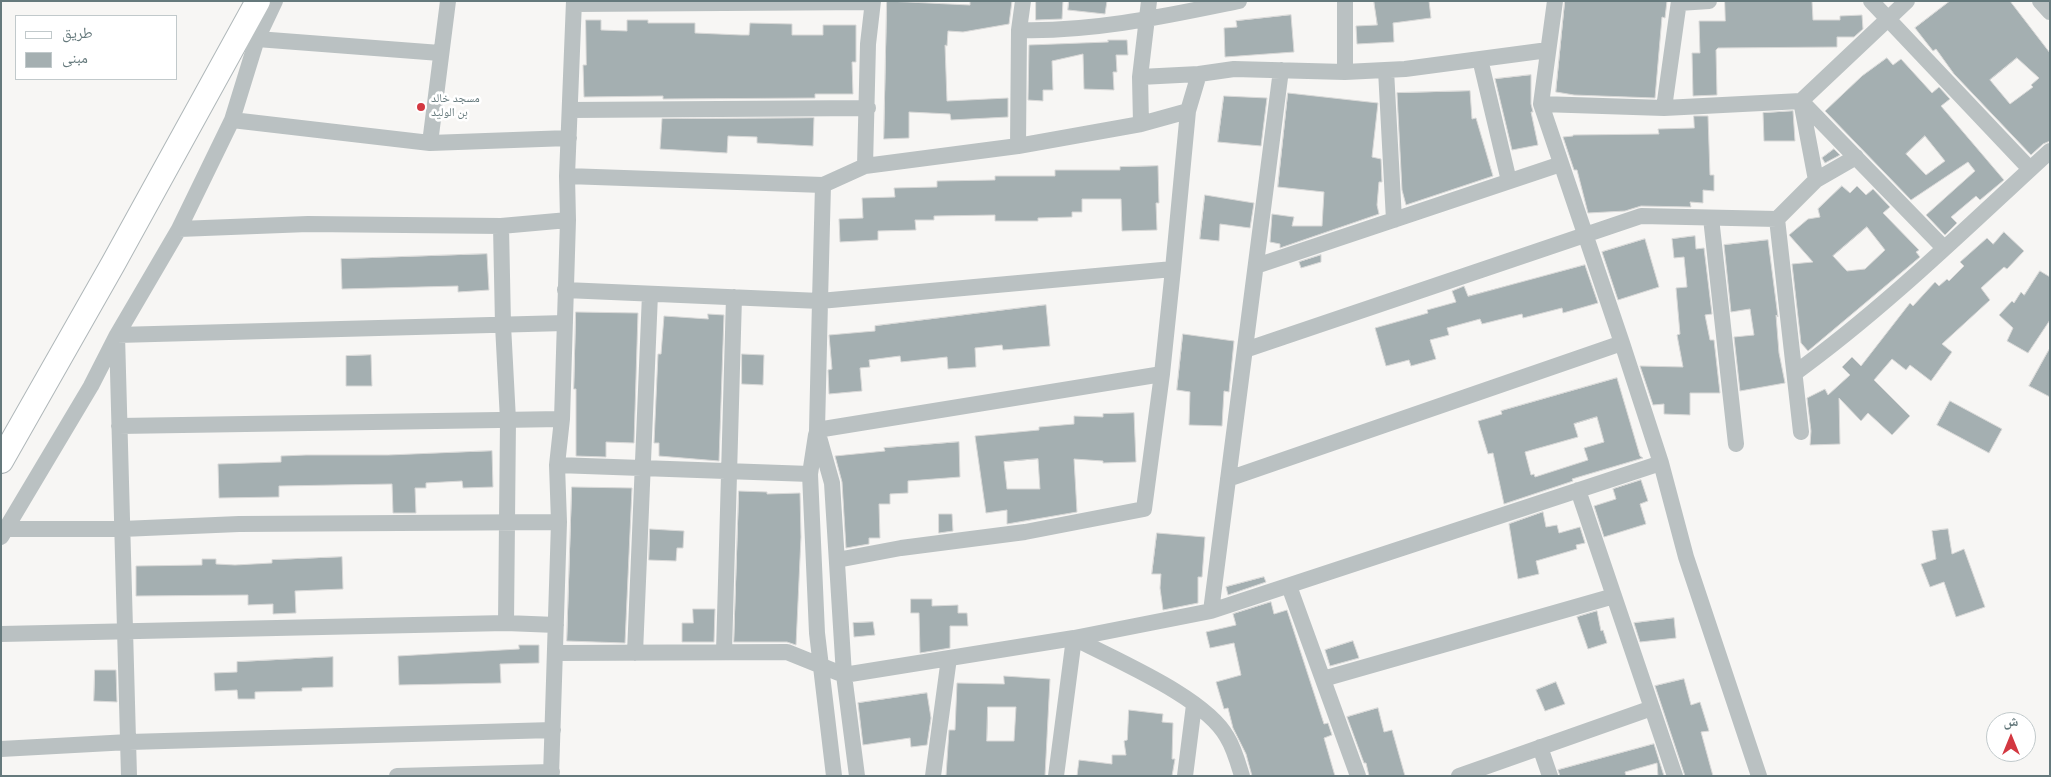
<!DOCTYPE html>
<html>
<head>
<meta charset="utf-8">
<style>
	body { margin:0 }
	#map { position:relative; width:2051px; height:777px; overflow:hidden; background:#f7f6f4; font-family:Overpass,"Noto Naskh Arabic",sans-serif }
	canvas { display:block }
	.frame { position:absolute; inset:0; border:2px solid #65797c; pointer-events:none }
	.legend { position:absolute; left:15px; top:15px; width:162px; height:65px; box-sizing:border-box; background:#fff; border:1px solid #c1c9cb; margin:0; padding:6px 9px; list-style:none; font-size:15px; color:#65797c }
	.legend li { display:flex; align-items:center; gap:10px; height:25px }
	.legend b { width:25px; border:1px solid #c1c9cb }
	.north { position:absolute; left:1986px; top:712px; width:50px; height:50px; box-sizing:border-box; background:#fff; border:1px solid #c1c9cb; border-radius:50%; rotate:0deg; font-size:14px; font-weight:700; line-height:20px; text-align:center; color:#65797c }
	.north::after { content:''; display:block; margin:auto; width:18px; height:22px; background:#d33841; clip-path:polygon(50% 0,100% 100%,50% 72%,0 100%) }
</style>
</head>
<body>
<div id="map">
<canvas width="2051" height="777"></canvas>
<div class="frame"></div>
<ul class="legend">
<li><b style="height:6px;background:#fff"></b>طريق</li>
<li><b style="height:14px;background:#a4afb1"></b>مبنى</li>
</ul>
<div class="north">ش</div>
</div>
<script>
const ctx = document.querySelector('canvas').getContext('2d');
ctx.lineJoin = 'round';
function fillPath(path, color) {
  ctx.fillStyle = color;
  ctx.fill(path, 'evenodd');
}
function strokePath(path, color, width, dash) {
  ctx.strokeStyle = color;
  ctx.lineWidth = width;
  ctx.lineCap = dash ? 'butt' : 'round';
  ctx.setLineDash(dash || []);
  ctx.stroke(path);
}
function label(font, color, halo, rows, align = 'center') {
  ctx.font = font + ' Overpass,"Noto Naskh Arabic",sans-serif';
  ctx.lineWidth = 5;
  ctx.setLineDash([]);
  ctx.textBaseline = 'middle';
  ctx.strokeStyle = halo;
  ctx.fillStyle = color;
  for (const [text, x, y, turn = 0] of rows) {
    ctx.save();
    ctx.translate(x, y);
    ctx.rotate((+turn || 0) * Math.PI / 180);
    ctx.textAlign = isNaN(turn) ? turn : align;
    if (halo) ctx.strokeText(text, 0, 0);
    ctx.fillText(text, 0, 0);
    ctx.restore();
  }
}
const building = new Path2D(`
	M887 1 970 5V1H1012L1009 24 963 32 948 31 947 46 945 45 947 101 1008 98V117L951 120 950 114 909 112V138L884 139Z
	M1036 1H1063L1062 19 1036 20Z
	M1069 1H1107L1105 14 1068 10Z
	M1374 1H1429L1431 18 1393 23 1394 42 1357 44 1356 26 1377 25Z
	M1565 1H1667L1665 18 1662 17 1655 98 1574 95 1556 92Z
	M1725 1H1812L1813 20H1840V16L1862 15 1863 29 1854 37H1837V47L1718 48 1716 50 1717 95 1693 96 1692 53H1700L1699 21H1725Z
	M1950 1H2010L2050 53V141L2043 144 2031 155 1954 74 1936 49 1933 51 1915 28ZM2017 58 2039 78 2031 85 2033 87 2010 104 1990 80Z
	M1291 15 1294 52 1225 57 1224 28 1237 27 1236 21Z
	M586 20H601V30L627 31V20H648V23H695V33L741 35H749L750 23 792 24V35H823V25H856V62H852L853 94H815V98L663 99V96L584 97 583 65H586Z
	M1108 40H1127L1128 55H1116L1117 72H1113L1114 90 1084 89 1083 54 1052 61 1053 90H1043V101L1028 100 1029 45 1108 42Z
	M1887 58 1893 65 1901 59 1932 93 1939 87 1950 99 1941 106 2004 180 1980 200 1976 196 1951 217 1957 223 1945 235 1926 215 1975 171 1968 162 1911 200 1825 111 1862 76ZM1925 136 1945 161 1926 175 1906 154Z
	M1531 75V104L1533 112H1531L1538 145 1512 150 1495 79Z
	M1470 91 1472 119 1476 118 1493 176 1406 205 1402 190 1397 93Z
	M1288 93 1378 103 1372 157 1381 159 1382 182H1379L1377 205 1379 214 1280 248V244L1270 242 1272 214 1294 217 1292 226H1322L1324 192 1278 187Z
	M1224 96 1267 98 1261 146 1218 142Z
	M1793 111 1795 141H1764L1763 113Z
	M1694 116H1708L1710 175H1714V191L1703 190V203L1690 202 1691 207 1641 206 1625 211 1588 213 1577 170H1574L1563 137 1573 136V135L1659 134 1658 129 1694 128Z
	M814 118 813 146 757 143V137L728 136 727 153 660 149 662 119Z
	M1834 149 1840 155 1825 163 1822 158Z
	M1158 166 1159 203H1156L1157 230 1122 231 1121 199H1082V212H1072V217L1038 218V221H995V215L934 216V220H915L916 230 878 231V240L840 242 839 219 863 218 862 198 895 197 894 188 937 187V181L995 180V176H1055V170H1120V167Z
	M1842 186 1850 193 1857 186 1866 195 1873 189 1890 207 1883 213 1919 250 1916 252 1920 257 1808 351 1801 343 1792 264 1813 262 1789 235 1808 219 1820 217 1818 209ZM1867 227 1885 250 1865 269 1847 271 1833 256Z
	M1205 195 1254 203 1250 228 1220 224 1219 241 1200 239Z
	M2004 232 2024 251 2007 269 2004 267 1981 288 1990 300 1942 344 1952 352 1931 381 1910 365 1906 370 1892 359 1874 380 1910 416 1892 435 1868 413 1861 421 1839 398 1840 444 1810 445 1811 431 1807 398 1825 389 1828 395 1850 375 1842 367 1852 357 1861 366 1910 303 1913 306 1935 282 1939 286 1947 279 1949 281 1964 266 1960 262 1987 238 1993 244Z
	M1695 236 1696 249 1704 248 1712 314 1705 315 1710 340H1714L1720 393H1690V415L1664 414V404L1653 405 1640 366 1683 367 1677 335 1680 334 1676 288 1687 287 1684 257 1674 258 1672 239Z
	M1645 239 1659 287 1618 300 1602 252Z
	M1768 240 1778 317 1776 315 1779 353 1785 383 1740 391 1734 337 1754 335 1750 309 1731 312 1724 245Z
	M487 254 489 290 458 292V286L342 289 341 259Z
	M1321 255V262L1301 268 1299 262Z
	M1585 265 1598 303 1563 313 1562 308 1523 318 1522 314 1482 324 1480 319 1447 328 1449 335 1430 340 1436 359 1411 366 1409 360 1386 366 1375 328 1428 313 1427 310 1456 302 1452 291 1464 286 1468 296Z
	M2040 271 2050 277V320L2028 353 2007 341 2013 328 1999 315 2012 301 2014 303 2021 292 2024 295Z
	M1046 305 1050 346 1003 350 1002 345 975 348 976 367 948 369 947 357 901 362 900 356 869 360 870 367 860 368 862 391 829 394 828 370 832 369 829 335 875 331V326Z
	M576 312 638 313 634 443 606 442V457L576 456V389H574Z
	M708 314 724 315 719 461 659 456V443H654L658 354H661L664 316 708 319Z
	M1183 334 1234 341 1229 392 1224 391 1222 426 1189 425 1190 392 1177 390Z
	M2050 348V397L2029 386Z
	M742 354 764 355 763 385 742 384Z
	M371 355 372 386H346V356Z
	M1617 378 1640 456 1643 458 1572 479 1573 481 1504 504 1493 453 1488 454 1478 421 1502 414 1501 411ZM1597 417 1604 442 1584 448 1588 460 1535 477 1534 474 1531 475 1525 452 1578 437 1574 424Z
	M1950 401 2002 429 1989 453 1937 425Z
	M1134 413 1136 462 1103 463V461L1074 459 1077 512 1007 524V510L986 513 975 436 1039 430V427L1074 424V416L1103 417V414ZM1038 459 1040 489H1007L1004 462Z
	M959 442 960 477 908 481V493L890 494V504H879L880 538H869V544L846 548 842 482 835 456 885 451 884 448Z
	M492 451 493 487 463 488 462 481 426 483V488H415L416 513H393L392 484 279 486V497L219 498 218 464 281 462V456L306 455H388Z
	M1641 480 1648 501 1640 504 1646 524 1604 537 1594 506 1616 499 1613 489Z
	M572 487 632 488 625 643 567 641Z
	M739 491 767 492V494L800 493 801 537 796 645 787 642H734Z
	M1543 512 1546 527 1557 525 1559 533 1580 527 1585 543 1576 545 1577 549 1536 561 1539 574 1518 579 1509 524Z
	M939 514H952L953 531 939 533Z
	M650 529 684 531 683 548H677L676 561 649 560Z
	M1948 529 1952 554 1964 549 1985 607 1956 617 1944 582 1930 587 1921 564 1936 559 1932 531Z
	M1157 533 1205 537 1202 577H1198V603L1163 610 1160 588 1161 574H1152Z
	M342 557 343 589 295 591 296 613 273 614V604L248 605V595L136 596V566L202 565V559H216V564L235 565 272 563V560Z
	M1264 577 1266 582 1228 595 1226 587Z
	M911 599H932V606L958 605V613H967L968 626H950V648L920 653 919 613H911Z
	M1271 602 1274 614 1287 610 1324 724 1328 723 1332 735 1324 738 1335 776H1252L1246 754 1233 728 1228 708 1224 709 1216 682 1241 675 1234 643 1210 648 1206 632 1236 625 1233 614Z
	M693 609H715L714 642H682V623H693Z
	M1597 611 1601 631 1603 630 1607 643 1588 649 1577 617Z
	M1674 618 1676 638 1640 642 1634 623Z
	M873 622 875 635 854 637 853 623Z
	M1353 641 1359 658 1330 666 1325 650Z
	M519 645H539V663L500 664 501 683 399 685 398 656 519 649Z
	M333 657V687L302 688V691L255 692V699H238L237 690 215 691 214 673 237 672V662Z
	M95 670H116L117 702 94 701Z
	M1004 676 1050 679 1045 776H946L949 730H955L957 683 1004 684ZM988 707H1016L1014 741H987Z
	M1684 679 1691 705 1700 702 1709 731 1701 732 1713 776H1685L1655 686Z
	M1556 682 1565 704 1545 711 1536 690Z
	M927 693 931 718 927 745 911 747 910 738 863 745 858 703Z
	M1378 708 1384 732 1392 730 1405 776H1369L1366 763H1364L1347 717Z
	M1129 710 1163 714 1162 722 1173 723 1172 759H1175L1172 776H1077L1079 760 1112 764V755H1126L1124 741 1127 740Z
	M1654 744 1664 776H1658L1657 763 1625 772 1626 776H1560L1558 770Z`);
const street = new Path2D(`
	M1555 1 1541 104 1622 343 1661 463 1686 557 1759 776
	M1871 1 2030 169
	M2040 1 2050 12
	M1679 3 1709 1
	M574 4 873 2
	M1019 30C1094 32 1166 16 1239 1
	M257 39 440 53
	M1480 59 1509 181
	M1386 70 1394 220
	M1345 72V1
	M1140 77 1199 74
	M1541 104 1664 108 1801 101 1944 248
	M1664 108 1679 1
	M570 110 868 108
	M232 120 430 143 569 138
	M1141 124 1188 111
	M430 143 448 1
	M1018 146 1019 30 1023 1
	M865 166 868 44 873 1
	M567 176 823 185 865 166 1018 146 1141 124 1140 77 1149 1
	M1816 180 1801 101 1907 1
	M1711 218 1736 444
	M179 229 308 224 501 226
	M1256 266 1561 164
	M1173 269 1188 111 1199 74 1234 69 1345 72 1405 69 1548 50
	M565 290 820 301 817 430 1162 374 1173 269 820 301 823 185
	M1245 350 1641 216 1777 219
	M1795 373C1886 307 1967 227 2050 151
	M119 426 562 419
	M817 430 832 483 844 675 857 776
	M1801 432 1777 219 1816 180 1856 157
	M816 435 810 474 817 633 834 776
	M557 465 810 474
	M1228 479 1622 343
	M1578 490 1675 776
	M6 529H122L239 524 559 522
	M1 537 91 386 117 335 179 229 232 120 257 39 275 1
	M837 560 901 548 1025 532 1144 509 1162 374
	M1289 586 1358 776
	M1211 611 1281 70
	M506 623 508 420 503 325 501 226 568 220
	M1 634 506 623 556 625
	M724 652 734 297
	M555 653 787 652 844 675 1074 638 1211 611 1661 463
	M635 653 650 294
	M1323 679 1614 596
	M1540 747 1550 776
	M1 749 129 742 553 730
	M129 776 117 335 565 323
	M397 776 552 772
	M551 776 559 522 557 465 562 419 568 220 567 176 574 1
	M933 776 949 658
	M1056 776 1074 638C1115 660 1205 697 1227 737 1234 748 1238 763 1242 776
	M1185 776 1194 705
	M1459 776 1652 708`);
const secondary = new Path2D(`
	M1 461 113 264 258 1`);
const markers = [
	[421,107,5,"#d33841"]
];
const poiNames = [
	["مسجد خالد",431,100],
	["بن الوليد",431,114]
];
fillPath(building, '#a4afb1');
strokePath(building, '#d8d8d7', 1);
strokePath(secondary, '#afb7b9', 26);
strokePath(street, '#bac1c2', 16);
strokePath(secondary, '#fff', 24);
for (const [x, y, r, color] of markers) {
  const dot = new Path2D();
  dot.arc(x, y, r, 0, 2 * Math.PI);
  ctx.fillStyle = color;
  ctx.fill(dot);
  strokePath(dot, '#fff', 2);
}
label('12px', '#65797c', '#fff', poiNames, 'left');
</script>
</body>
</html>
